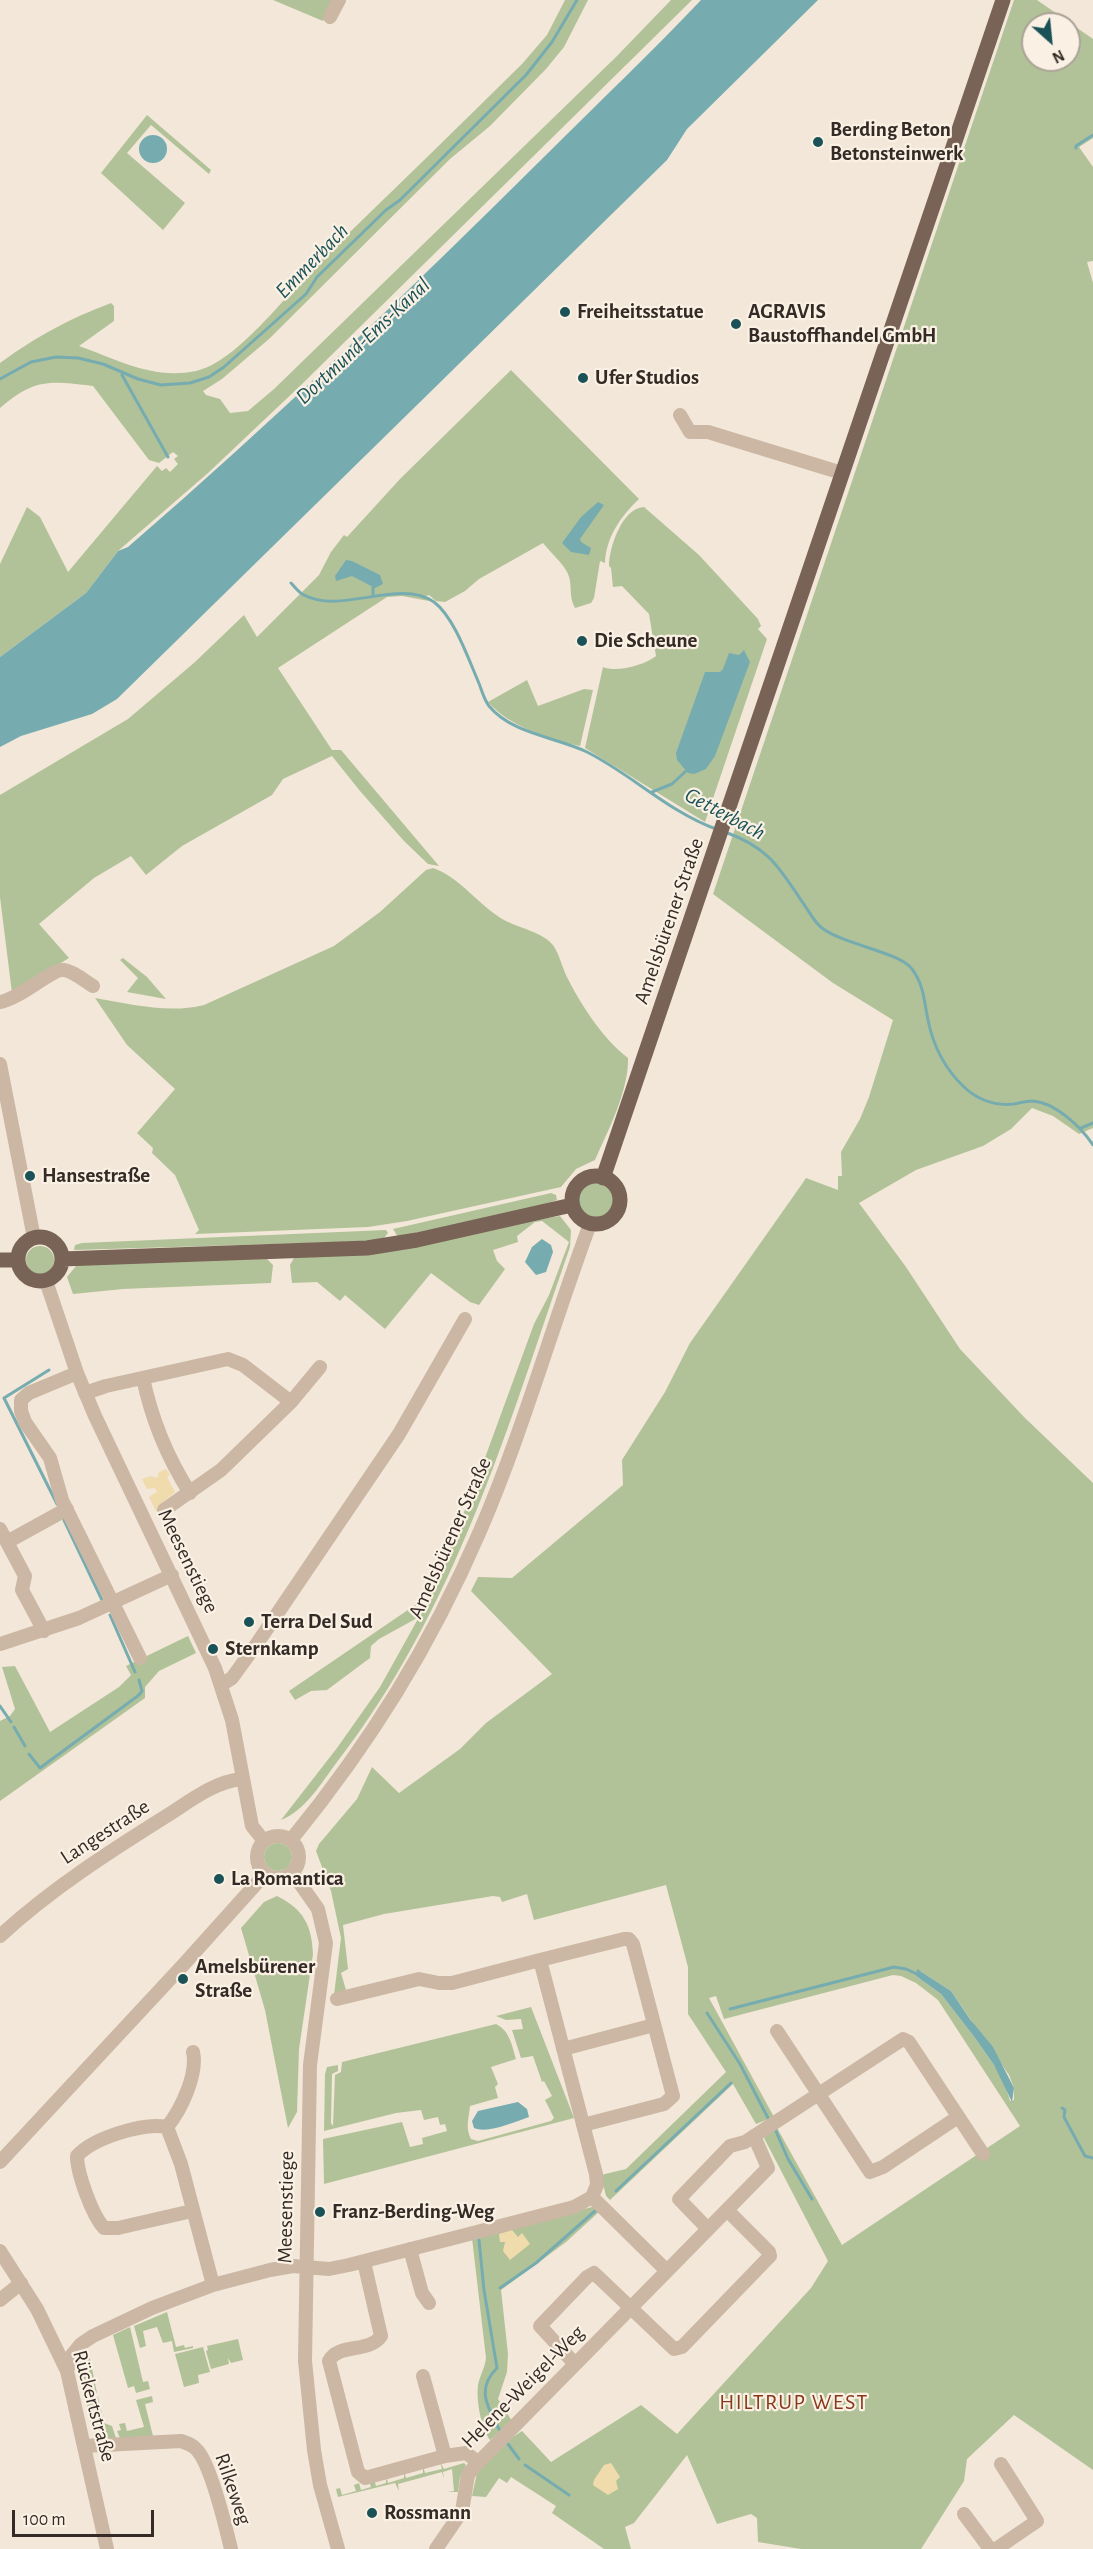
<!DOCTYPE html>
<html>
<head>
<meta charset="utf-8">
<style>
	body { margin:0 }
	#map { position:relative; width:1093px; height:2549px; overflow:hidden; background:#f2e7d8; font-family:"Alegreya Sans",sans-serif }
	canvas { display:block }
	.north { position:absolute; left:1021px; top:12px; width:60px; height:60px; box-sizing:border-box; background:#faf1e4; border:2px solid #aba298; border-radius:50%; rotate:153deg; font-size:16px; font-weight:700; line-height:24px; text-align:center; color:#352b26 }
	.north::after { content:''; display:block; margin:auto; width:21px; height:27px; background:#1a5258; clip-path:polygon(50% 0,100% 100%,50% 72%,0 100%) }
	.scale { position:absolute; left:12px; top:2510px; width:142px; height:27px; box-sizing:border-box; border:3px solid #352b26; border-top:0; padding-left:8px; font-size:18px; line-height:21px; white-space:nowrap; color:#352b26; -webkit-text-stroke:4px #faf1e4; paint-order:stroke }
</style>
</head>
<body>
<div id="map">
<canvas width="1093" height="2549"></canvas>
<div class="north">N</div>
<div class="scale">100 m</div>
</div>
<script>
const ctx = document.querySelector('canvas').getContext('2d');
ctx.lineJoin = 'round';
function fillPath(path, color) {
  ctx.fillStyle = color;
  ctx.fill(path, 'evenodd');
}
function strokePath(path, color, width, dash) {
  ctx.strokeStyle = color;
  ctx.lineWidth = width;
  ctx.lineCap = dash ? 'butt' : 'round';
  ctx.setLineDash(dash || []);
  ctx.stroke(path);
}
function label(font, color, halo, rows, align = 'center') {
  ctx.font = font + ' "Alegreya Sans",sans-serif';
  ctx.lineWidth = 4.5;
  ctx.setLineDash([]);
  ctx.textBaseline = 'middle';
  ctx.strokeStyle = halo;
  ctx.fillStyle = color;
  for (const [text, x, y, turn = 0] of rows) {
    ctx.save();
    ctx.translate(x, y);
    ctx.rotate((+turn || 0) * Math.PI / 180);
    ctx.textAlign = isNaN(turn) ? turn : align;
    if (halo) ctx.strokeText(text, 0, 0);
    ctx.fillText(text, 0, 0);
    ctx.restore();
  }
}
const green = new Path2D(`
	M273 0H335L323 21Z
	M565 0H588L564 47 546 69 490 126 450 159 269 339 222 379 203 391 206 395 220 399 230 413 248 411 274 389 617 56 671 0H692L300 386 208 473 118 551 86 593 0 657V564L27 507 40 517 68 572 157 466 162 471 166 468 170 472 178 464 174 459 178 456 173 452 159 463 149 460 93 386C50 381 35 378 0 408V363C39 335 67 320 111 303L114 306V321L79 346C119 360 153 380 196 371 235 363 286 296 314 267 383 200 453 132 522 64L547 35Z
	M1014 0H1037L1093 39V138L1079 147 1093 167V261L1087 262 1093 283V1128L1079 1134 1053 1116 1032 1108 1011 1129 983 1146 916 1170 859 1203 906 1267 960 1349 1024 1417 1093 1483V2470L1014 2415 967 2459 964 2481 921 2549H801L758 2542 757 2518 751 2514 717 2524 687 2455 634 2523 625 2527 631 2549H604L552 2513 556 2506 511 2477 507 2483 499 2478 486 2497 472 2496 477 2473 513 2437 522 2431 551 2462 641 2405 677 2434 811 2288 828 2261 764 2138 776 2126 842 2245 1020 2126 938 2000 916 1983 901 1976 893 1975 724 2019 716 1996 709 1998 774 2117 756 2124 733 2084 610 2200 606 2196 601 2175 626 2169 726 2072 688 2014V1967L666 1885 534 1920 527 1894 502 1902 500 1897 493 1896 384 1914 343 1925 348 1969 341 1973 346 1990 334 1995 341 1938 331 1891 316 1851 319 1844 357 1799 372 1767 399 1793 460 1749 486 1723 552 1674 471 1591 478 1577 512 1578 623 1485 622 1460 665 1392 690 1343 802 1184 806 1178 838 1190V1176H842L841 1152 860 1119 869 1097 893 1020 833 983 713 894ZM1033 24H1069V60H1033ZM920 1971 951 1991 1009 2075 1014 2088V2100L1010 2101 1005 2084 994 2065 975 2038 941 1994 916 1976Z
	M147 115 211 170 209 174 151 125 127 153 185 203 163 230 101 173Z
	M511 370 639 499C621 516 606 537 605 563L600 561 594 598 591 603 575 608C568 595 573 586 568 574 564 564 550 552 543 543L479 579 465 591 445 602 436 601 429 595 426 596 429 601 402 596 387 597 278 668 332 750H341L439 866 428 864 404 841 360 791 332 756 283 779 272 795 182 846 146 875 131 856 94 878 39 924 69 958 12 993 0 897V795L128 719 195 662 244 615 257 637 319 575 331 552 344 535 347 537 400 479Z
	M644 507 699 555 758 619 761 626 758 629 767 639 705 822 585 748 603 667C616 673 645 665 656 656L649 614 622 586 613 587 611 568 609 566C609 548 622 508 644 507Z
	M527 680 538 706 584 689 593 690 580 746C549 739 510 727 488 702Z
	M433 868C460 877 479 906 504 920 519 928 542 932 553 945 560 955 562 968 568 979 582 1007 605 1041 628 1058 629 1090 608 1131 595 1160L576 1169 561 1187 407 1221 368 1227 195 1234 199 1230 175 1175 152 1153 153 1148 137 1133 175 1089 127 1045 95 998C131 1004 168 1014 204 1005L334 946 380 912 426 870Z
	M123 958 147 977 166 999 127 992 138 978 120 960Z
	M578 1199a18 18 0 1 1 36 0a18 18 0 1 1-36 0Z
	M551 1193 556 1195 557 1200 537 1207 398 1237 393 1229Z
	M560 1216 571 1230 570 1247C507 1428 457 1607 337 1762 322 1782 306 1810 281 1820L337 1748 380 1687 419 1617 379 1639 371 1646 370 1658 327 1690 311 1691 295 1700 289 1691 424 1599 448 1552 475 1485 534 1324 549 1295 569 1242 542 1221 535 1222 517 1236 518 1242 493 1250 497 1261 505 1269 479 1305 470 1302 431 1273 385 1329 345 1295 340 1301 317 1282 292 1283 290 1265 295 1256Z
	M386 1230 388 1233 384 1238 375 1241 74 1250 75 1245 82 1243Z
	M26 1260a14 14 0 1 1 28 0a14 14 0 1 1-28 0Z
	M266 1258 273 1265 271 1283 123 1289 73 1294 67 1277 76 1266 86 1264Z
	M188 1636 196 1653 159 1671 145 1687V1698L0 1801V1721L10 1716 15 1709 2 1667 15 1666 50 1732 119 1687 131 1675 126 1666Z
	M264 1857a14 14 0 1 1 28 0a14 14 0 1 1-28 0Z
	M277 1896C303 1909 312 1925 313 1954L299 2049 297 2112 288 2128 265 2010 241 1928 264 1902Z
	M531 2007 574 2118 324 2184 323 2139 402 2122 410 2147 423 2144 422 2138 447 2131 445 2124 440 2125 438 2117 424 2120 421 2110 396 2113 324 2131 325 2074 327 2067 338 2065V2071L332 2074 331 2123 333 2126 335 2075 341 2072 342 2062 496 2024C510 2031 512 2046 516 2059L491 2067 498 2084 495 2087 498 2098 470 2106C469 2117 465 2128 471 2139L478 2141 551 2121 554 2118 545 2100 552 2096 544 2081 542 2082 533 2056 521 2058 512 2030 523 2029 521 2019 506 2020 496 2016Z
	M592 2207 600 2211 566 2242 501 2290 508 2354 507 2372 498 2399 512 2421 490 2440C481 2428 476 2400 478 2385 480 2375 485 2368 486 2358L472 2238Z
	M167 2312 176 2347 184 2345 185 2348 193 2346V2348L174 2352 172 2341 163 2343 157 2327 143 2331 146 2346 140 2348 134 2326Z
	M130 2327 143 2382 148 2381 150 2389 136 2393 134 2386 128 2388 113 2335Z
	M238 2339 243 2360 231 2363 228 2358 229 2364 211 2369 206 2351 208 2350 207 2346Z
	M203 2347 210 2372 198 2375 199 2383 184 2387 175 2354Z
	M88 2349 97 2393 85 2396 81 2381 78 2379C78 2367 76 2355 88 2349Z
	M152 2396 153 2402 145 2404 153 2436 120 2438 117 2431 121 2430 119 2424 125 2423 127 2431 144 2427 136 2400Z
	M98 2397 104 2423 112 2426 116 2438H101L93 2431 86 2400Z
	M440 2462 444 2469 464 2463 466 2465 460 2478 458 2492H447L454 2491 452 2469 443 2472 444 2479 442 2472 398 2484 399 2491 395 2483 338 2497 336 2489 340 2488 342 2495 356 2491 354 2485 359 2483 361 2490 371 2487 369 2481 374 2479 376 2486 386 2483V2476L388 2483 404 2478V2471L406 2478 423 2473V2466L425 2473 442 2469Z`);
const sand = new Path2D(`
	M166 1469 170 1475 167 1477 175 1492 164 1501 166 1504 156 1511 149 1497 157 1492 155 1488 147 1489 142 1479 151 1476 157 1478 159 1472Z
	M512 2230 518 2237 522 2233 530 2244 510 2260 503 2251 505 2242H500L499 2234Z
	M611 2463 620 2477 616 2481 618 2489 608 2495 593 2485 594 2480 604 2465Z`);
const water = new Path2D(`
	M701 0H818L687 129 667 160 117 699 92 714 21 736 0 747V657L86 593 118 551 128 547C273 422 411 289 547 154 598 103 651 53 701 0Z
	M139 149a14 14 0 1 1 28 0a14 14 0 1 1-28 0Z
	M598 502 604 505 580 539 581 542 591 548 589 555 571 552 562 543 581 517Z
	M346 560 352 561 380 575 383 584 375 588 352 576 336 581 335 576Z
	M744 650 750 662 715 756 706 769 694 774 688 773 677 760 676 753 705 672H720L723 669 729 653 739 655Z
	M542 1239 551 1245 553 1252 546 1272 536 1275 525 1262 532 1247Z
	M917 1969 951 1991 970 2019 993 2047 1014 2088 1012 2102 994 2065 975 2038 941 1994 916 1976Z
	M518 2102 527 2109 529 2117C514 2122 488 2134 474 2128L472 2121 478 2111Z`);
const stream = new Path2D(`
	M1076 148V146L1093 135
	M122 375 168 457
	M0 379 31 362 56 357 78 358 103 364 138 379 161 385 190 383 209 377 224 367 306 294 317 277 386 210 400 200 526 75 552 42 577 0
	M291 583C295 587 299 593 304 595 341 615 399 578 434 602 454 617 468 658 478 681 482 690 483 698 489 706 512 734 556 737 587 752 631 774 669 812 716 829
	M373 587V596
	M652 792 672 784 686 771
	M725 832C769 848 778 866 803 903 809 911 814 922 822 928 844 945 900 952 912 969 924 985 924 1001 928 1020 933 1045 945 1069 964 1087 978 1100 995 1106 1014 1104 1020 1103 1026 1101 1032 1101 1055 1102 1081 1127 1093 1145
	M1081 1128 1093 1123
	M49 1370 4 1398 57 1504
	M64 1520 102 1600
	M110 1615 135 1672
	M0 1706 11 1722
	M14 1727 25 1746
	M29 1754 40 1768 139 1695 142 1691 139 1680
	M730 2009 894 1967 906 1969 919 1975
	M707 2013 740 2064 768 2118
	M1062 2108 1065 2110 1064 2117 1085 2156 1093 2158
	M775 2129 788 2159 812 2199
	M616 2191 731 2083
	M479 2240 484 2290 497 2368C476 2389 487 2406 499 2429
	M500 2288 536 2263 595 2211
	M508 2444 519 2459
	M525 2465 569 2495`);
const minor = new Path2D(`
	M330 17 339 0
	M680 415 690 432H708L842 473
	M0 1002C20 999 53 968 64 970 73 971 85 981 93 986
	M0 1064 34 1238
	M46 1281 77 1373 95 1416 215 1668 232 1720 252 1826 264 1841
	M77 1373 29 1393 21 1400V1411L25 1422 50 1458 62 1500 140 1658
	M143 1378C152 1421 167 1457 190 1493
	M85 1393 106 1386 228 1359 243 1365 291 1402 320 1367
	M164 1510 221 1470 291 1402
	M0 1529 25 1576 22 1590 44 1631
	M7 1542 67 1509
	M0 1644 79 1618 172 1575
	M221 1685 232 1678 258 1642 399 1434 465 1319
	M257 1857a21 21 0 1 1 42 0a21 21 0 1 1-42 0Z
	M291 1840C370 1743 430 1647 480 1531 523 1431 552 1326 590 1224
	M292 1872 318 1909 326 1943 310 2065 305 2361 314 2450 320 2485 338 2549
	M0 1936C51 1889 109 1852 168 1815 190 1801 214 1782 241 1779
	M540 1960 624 1939H629L633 1944 673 2096 664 2104 583 2125
	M777 2031 870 2172 883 2167 958 2117
	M563 2049 654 2025
	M193 2052C198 2074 181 2110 167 2127L181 2164 213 2285
	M167 2127C144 2122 93 2138 77 2156 77 2173 92 2215 104 2228H118L192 2211
	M0 2162 185 1963 265 1874
	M592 2197 667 2271 768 2168 754 2136
	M708 2229 679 2199 730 2146 745 2142 903 2039 909 2042 983 2154
	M410 2249 422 2293 429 2303
	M0 2251 37 2309 67 2371 107 2549
	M364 2262 381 2336C370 2353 338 2343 329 2361L358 2472 365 2478 445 2456
	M0 2300 21 2283
	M575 2364 540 2326 587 2277 594 2273 674 2349 682 2347 770 2256 769 2252 727 2210
	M67 2371 72 2355 81 2344 93 2336 152 2308 213 2285 270 2270 293 2266 329 2269 349 2265 574 2207 592 2197 597 2185 596 2174 540 1960 452 1983H439L419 1979 337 1999
	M423 2376 445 2456 466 2453 478 2462
	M85 2446 181 2441C187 2443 193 2445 197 2450 211 2465 226 2528 231 2549
	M964 2514 990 2549
	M436 2549 462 2511 468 2475 474 2467 667 2271
	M996 2549 1037 2521 1001 2464`);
const major = new Path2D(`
	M572 1200a24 24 0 1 1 48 0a24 24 0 1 1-48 0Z
	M603 1178 1003 0
	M18 1259a22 22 0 1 1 44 0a22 22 0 1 1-44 0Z
	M62 1259 367 1248 417 1240 572 1205
	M0 1260H17`);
const markers = [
	[818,142,6,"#1a5258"],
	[565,312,6,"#1a5258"],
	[736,324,6,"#1a5258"],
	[583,378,6,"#1a5258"],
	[582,641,6,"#1a5258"],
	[30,1176,6,"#1a5258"],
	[249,1622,6,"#1a5258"],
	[213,1649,6,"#1a5258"],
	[219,1879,6,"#1a5258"],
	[183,1979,6,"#1a5258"],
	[320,2212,6,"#1a5258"],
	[372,2513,6,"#1a5258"]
];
const poiNames = [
	["Berding Beton",830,130],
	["Betonsteinwerk",830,154],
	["Freiheitsstatue",577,312],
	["AGRAVIS",748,312],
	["Baustoffhandel GmbH",748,336],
	["Ufer Studios",595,378],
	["Die Scheune",594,641],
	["Hansestraße",42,1176],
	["Terra Del Sud",261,1622],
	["Sternkamp",225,1649],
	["La Romantica",231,1879],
	["Amelsbürener",195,1967],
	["Straße",195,1991],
	["Franz-Berding-Weg",332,2212],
	["Rossmann",384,2513]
];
const streetNames = [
	["Amelsbürener Straße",669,921,-71],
	["Amelsbürener Straße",450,1538,-66],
	["Meesenstiege",188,1561,64],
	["Langestraße",105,1832,-33],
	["Meesenstiege",286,2207,-89],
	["Helene-Weigel-Weg",523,2387,-45],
	["Rückertstraße",94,2406,75],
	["Rilkeweg",233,2489,71]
];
const waterNames = [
	["Emmerbach",312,261,-46],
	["Dortmund-Ems-Kanal",363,341,-43],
	["Getterbach",725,814,28]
];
const neighbourhoodNames = [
	["HILTRUP WEST",794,2402]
];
fillPath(green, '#b2c298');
fillPath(sand, '#f0dbac');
fillPath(water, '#76acb0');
strokePath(stream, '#76acb0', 3);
strokePath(minor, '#cbb7a4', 14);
strokePath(major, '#786356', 15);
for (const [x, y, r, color] of markers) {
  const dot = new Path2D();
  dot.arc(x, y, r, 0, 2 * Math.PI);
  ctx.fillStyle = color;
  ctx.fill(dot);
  strokePath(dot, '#faf1e4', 2);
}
label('bold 21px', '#352b26', '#faf1e4', poiNames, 'left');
label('21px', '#352b26', '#faf1e4', streetNames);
label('italic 22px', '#1a5258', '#faf1e4', waterNames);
ctx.letterSpacing = '1.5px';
label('22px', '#88391b', '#faf1e4', neighbourhoodNames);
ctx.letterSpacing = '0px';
</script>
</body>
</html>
